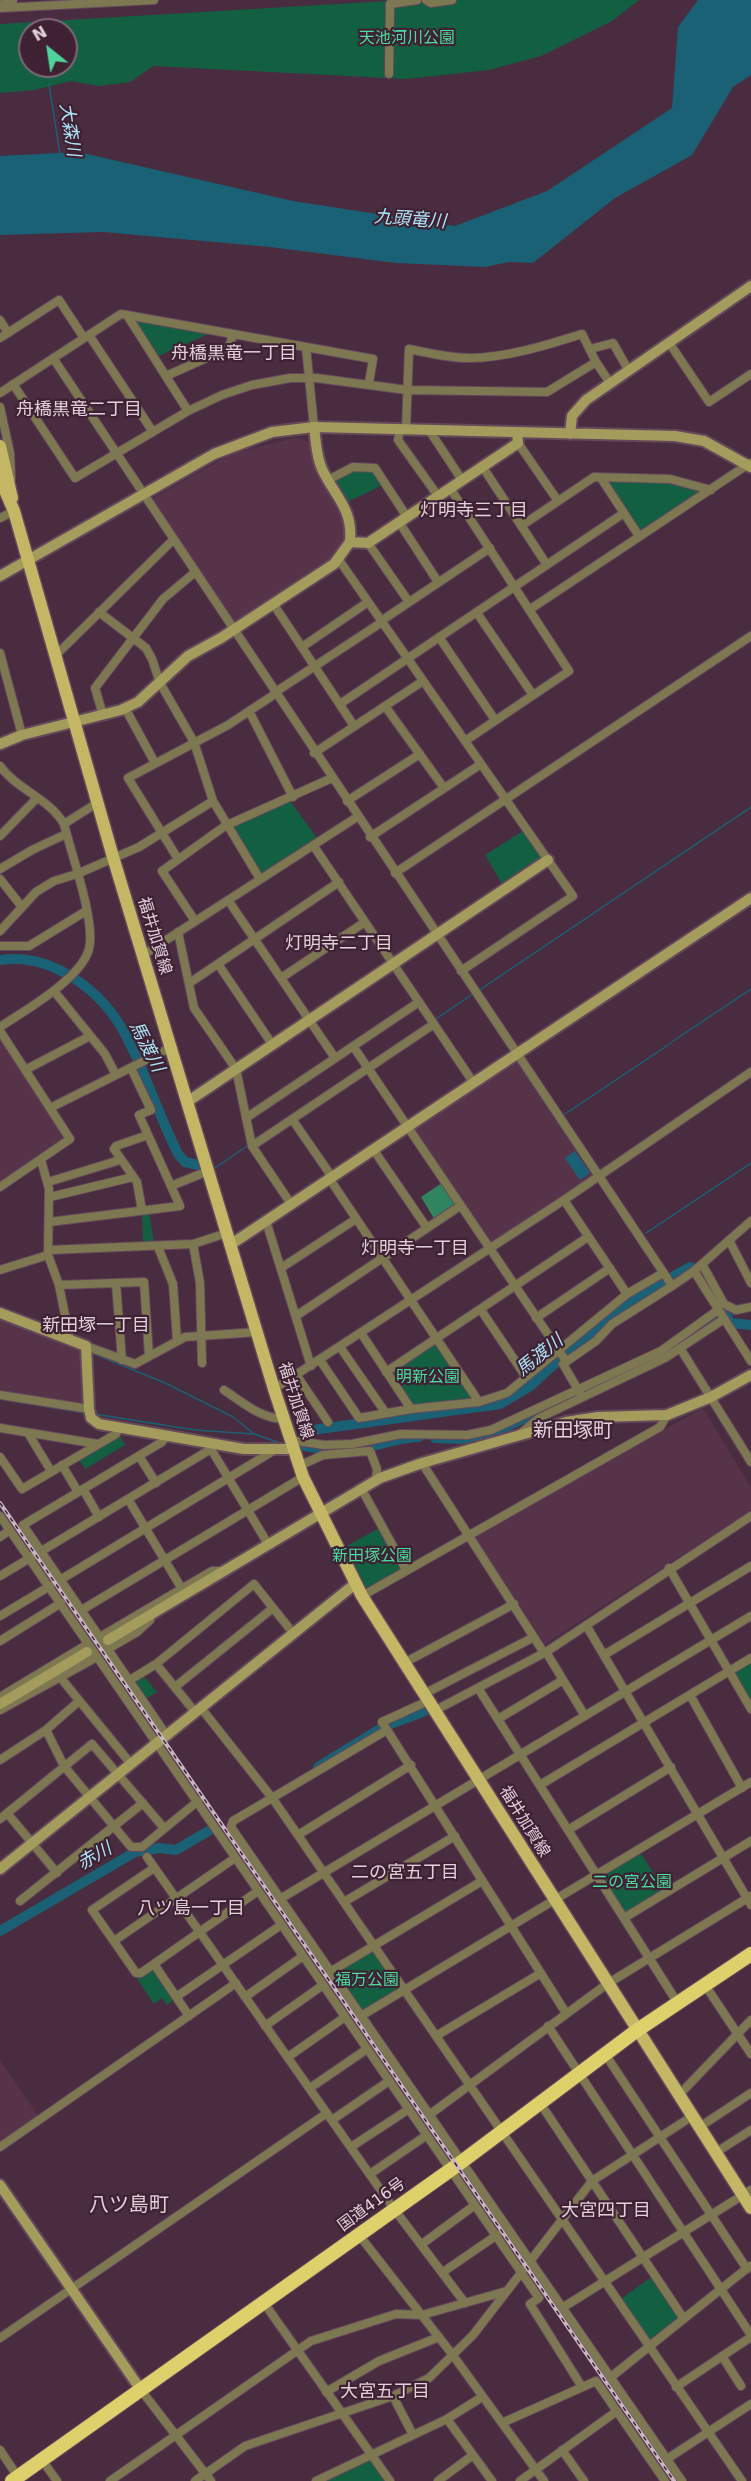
<!DOCTYPE html>
<html>
<head>
<meta charset="utf-8">
<style>
	body { margin:0 }
	#map { position:relative; width:751px; height:2481px; overflow:hidden; background:#492c3f; font-family:"DejaVu Sans",sans-serif }
	canvas { display:block }
	.north { position:absolute; left:18px; top:18px; width:60px; height:60px; box-sizing:border-box; background:#3e2234; border:2px solid #806776; border-radius:50%; rotate:330deg; font-size:16px; font-weight:700; line-height:24px; text-align:center; color:#e2cfda }
	.north::after { content:''; display:block; margin:auto; width:21px; height:27px; background:#4ed39a; clip-path:polygon(50% 0,100% 100%,50% 72%,0 100%) }
</style>
</head>
<body>
<div id="map">
<canvas width="751" height="2481"></canvas>
<div class="north">N</div>
</div>
<script>
const ctx = document.querySelector('canvas').getContext('2d');
ctx.lineJoin = 'round';
function fillPath(path, color) {
  ctx.fillStyle = color;
  ctx.fill(path, 'evenodd');
}
function strokePath(path, color, width, dash) {
  ctx.strokeStyle = color;
  ctx.lineWidth = width;
  ctx.lineCap = dash ? 'butt' : 'round';
  ctx.setLineDash(dash || []);
  ctx.stroke(path);
}
function label(font, color, halo, rows, align = 'center') {
  ctx.font = font + ' "DejaVu Sans","Noto Sans JP",sans-serif';
  ctx.lineWidth = 4.5;
  ctx.setLineDash([]);
  ctx.textBaseline = 'middle';
  ctx.strokeStyle = halo;
  ctx.fillStyle = color;
  for (const [text, x, y, turn = 0] of rows) {
    ctx.save();
    ctx.translate(x, y);
    ctx.rotate((+turn || 0) * Math.PI / 180);
    ctx.textAlign = isNaN(turn) ? turn : align;
    if (halo) ctx.strokeText(text, 0, 0);
    ctx.fillText(text, 0, 0);
    ctx.restore();
  }
}
const built = new Path2D(`
	M298 437 309 443 320 481 343 508 346 530 343 545 333 558 239 623H235L153 501 155 497 233 453Z
	M0 1038 64 1135V1140L0 1183Z
	M516 1060 593 1175 489 1245 412 1131Z
	M0 1319 81 1349 85 1405 0 1391Z
	M703 1408 751 1488V1510L545 1644 476 1539 477 1535Z
	M0 2060 37 2114V2118L0 2143Z`);
const green = new Path2D(`
	M404 0H639L612 21 541 56 489 70 406 79 153 66 130 82 99 86 71 81 34 90 0 93V24ZM30 30H66V66H30Z
	M129 318 211 333 156 357Z
	M375 468 383 485 343 504 333 483 353 470Z
	M670 479 705 489 638 534 603 481Z
	M289 799 319 841 260 879 226 827Z
	M526 829 548 860 505 889 485 855Z
	M149 1212 154 1244H143L142 1213Z
	M436 1339 479 1402 411 1409 386 1372Z
	M119 1434 125 1445 85 1469 78 1458Z
	M381 1527 403 1569 365 1589 343 1548Z
	M751 1659V1711L729 1672Z
	M141 1673 157 1692 143 1701 130 1680Z
	M639 1851 665 1890 624 1915 599 1876Z
	M374 1945 404 1990 361 2016 330 1972Z
	M154 1965 175 1999 167 2005 162 1998 154 2004 136 1977Z
	M653 2276 678 2314 677 2320 652 2340 647 2339 622 2298Z
	M368 2456 386 2481H320Z`);
const forest = new Path2D(`
	M442 1183 460 1206 436 1222 421 1197Z`);
const water = new Path2D(`
	M698 0H751V75L733 87 692 155 615 198 533 263 509 262 485 267 396 263 270 247 103 232 0 235V156L78 152 293 201 455 226 547 191 672 108 678 27Z
	M575 1151 590 1173 580 1180 565 1158Z`);
const stream = new Path2D(`
	M49 84 60 154
	M657 694 751 631
	M478 991 751 807
	M436 1019 474 993
	M673 1041 751 989
	M562 1116 671 1043
	M215 1168 250 1144
	M646 1233 751 1163
	M727 1316 735 1314
	M92 1353 165 1383 233 1417 254 1434 283 1444
	M0 1399 84 1413
	M94 1414 195 1430 253 1434
	M546 1647 558 1639`);
const river = new Path2D(`
	M0 960C52 952 103 991 126 1036 146 1074 159 1116 178 1154L185 1162 203 1166
	M657 1356 724 1311
	M302 1426 305 1431 312 1430 500 1404 529 1387 572 1348 640 1295 690 1267 701 1273 730 1323 751 1325
	M435 1438 460 1439 488 1435 611 1378
	M300 1445C319 1449 339 1451 358 1449 379 1446 398 1437 419 1437
	M318 1767 385 1726 425 1711
	M0 1931 135 1852 159 1848 176 1850 212 1829`);
const street = new Path2D(`
	M426 0 431 3 452 0
	M0 5 13 0
	M0 8 154 0
	M389 74 390 4 417 0
	M127 315 188 411
	M0 320 8 333
	M89 335 153 432
	M0 338 59 300 84 338
	M670 344 709 402 751 374
	M306 347 314 427
	M590 349 613 343 629 371
	M53 358 669 1281 672 1286 694 1271 751 1361
	M166 376 229 348 233 334
	M13 384 75 478 188 411 222 395 252 385 290 378H316L407 390 547 392 596 362
	M0 393 121 314 373 359 369 383
	M0 407 10 453 11 479
	M400 429 398 440 438 496
	M406 429 409 349C429 353 448 358 469 358 506 358 547 345 582 334L596 362 610 383
	M429 430 462 480
	M518 443 558 501
	M482 466 547 565
	M601 478 639 536
	M328 480 353 467 375 468 407 517
	M450 488 569 671 465 741
	M0 518 14 511
	M399 522 438 582
	M521 526 594 477 670 479 711 490
	M368 543 409 602
	M339 560 573 896 461 971
	M274 605 354 726
	M529 610 750 463
	M99 612 146 648 152 659 160 683 194 742 213 801 260 879
	M477 613 533 695
	M381 621 490 548
	M439 637 495 720
	M302 647 368 602
	M0 653 22 735
	M55 656 173 540
	M274 693 382 622
	M340 704 624 513
	M385 706 444 788
	M125 708 155 763
	M249 711 293 797
	M103 715 95 688 163 599 194 573
	M314 753 423 681
	M0 766C17 790 49 798 64 824 71 853 96 922 89 949 81 979 24 1011 0 1027
	M347 801 420 754
	M64 824 97 803
	M0 836 37 798
	M370 837 481 764
	M313 845 473 1082
	M178 859 128 778 228 725 275 694
	M0 869 32 850 66 834
	M395 873 751 636
	M0 879 22 907
	M228 900 335 1058
	M195 921 162 871 225 826 332 778
	M0 931 36 892 54 881 77 874 139 847 213 801
	M178 932 194 1008 236 1069 252 1146 291 1204
	M0 946H29L86 911
	M143 955 357 817
	M218 964 272 1044
	M281 978 365 922
	M191 982 339 882
	M54 991 105 1054 116 1075
	M0 1031 70 1139 0 1187
	M353 1046 566 1361
	M25 1070 90 1036
	M50 1108 170 1048
	M246 1118 419 1002
	M292 1119 332 1177
	M252 1146 434 1024
	M373 1149 427 1228
	M41 1160 49 1189 48 1255 59 1285 70 1340
	M329 1178 479 1402
	M48 1182 120 1160
	M171 1186 208 1171
	M50 1197 133 1177
	M564 1200 627 1294
	M142 1210 137 1182 114 1149 116 1146 148 1135
	M266 1221 311 1366
	M49 1222 180 1206 139 1115 151 1110 131 1068
	M729 1240 751 1283
	M193 1244 200 1283 202 1363
	M158 1247 173 1284 177 1340
	M49 1250 193 1244 227 1233
	M702 1264 724 1304 736 1310 751 1307
	M281 1268 356 1219
	M0 1270 48 1255
	M694 1271 751 1221
	M116 1283 122 1360
	M59 1285 144 1282 149 1356
	M481 1310 526 1377
	M296 1316 460 1206
	M536 1318 610 1268
	M361 1333 411 1409 479 1402 507 1393 627 1294 663 1273
	M86 1346 135 1364 185 1337 257 1332
	M340 1347 385 1412
	M680 1348 751 1462
	M320 1360 359 1418 411 1409
	M386 1372 588 1237
	M297 1376 328 1422
	M274 1389 564 1200 751 1072
	M224 1390C242 1402 260 1418 283 1419
	M580 1393 563 1364 596 1341 612 1324 672 1286
	M0 1395 89 1409
	M0 1428 98 1444
	M28 1433 51 1471
	M521 1433 539 1418 665 1358 724 1319
	M166 1436 162 1442 23 1525 167 1736
	M290 1440 324 1445 352 1444 401 1434 467 1435 491 1430 661 1351 718 1310
	M211 1449 268 1544
	M139 1456 156 1483
	M0 1457 22 1489 116 1434 119 1429
	M422 1463 544 1653
	M62 1465 78 1492
	M299 1466 323 1455 370 1451 377 1469 376 1480
	M361 1488 406 1570
	M83 1489 99 1517
	M128 1499 182 1589
	M0 1516 521 2272 539 2298 530 2304 582 2387
	M0 1537 10 1530
	M669 1568 751 1709
	M0 1576 211 1449 214 1444
	M60 1580 273 1451
	M362 1596 660 1427 667 1415
	M80 1611 303 1477
	M0 1616 50 1586
	M586 1625 751 1905
	M100 1637 212 1571H221
	M0 1641 61 1603
	M108 1649 137 1632 150 1620
	M546 1652 585 1716
	M604 1655 751 1566
	M404 1663 514 1604
	M156 1664 195 1712
	M60 1677 131 1764
	M130 1680 156 1664 254 1584 293 1633
	M175 1687 273 1608
	M478 1688 677 2002
	M424 1694 534 1637
	M690 1695 742 1788
	M0 1697 88 1644
	M201 1708 273 1799 742 2481
	M0 1710 97 1657
	M434 1711 546 1652 751 1516
	M498 1719 563 1680
	M46 1730 64 1766 131 1847H142L198 1801
	M387 1730 382 1722 428 1701
	M0 1760 46 1730 79 1701
	M540 1785 751 1658
	M7 1813 57 1873
	M0 1819 92 1744 164 1828
	M568 1830 671 1767
	M298 1835 411 1765
	M147 1857 394 2209 465 2303
	M154 1868 92 1910 136 1973H141L258 1891
	M280 1899 751 1616
	M20 1901 143 1803
	M344 1902 455 1836
	M624 1918 751 1841
	M114 1941 235 1858
	M154 1964 189 2016
	M330 1972 482 1881
	M705 1985 751 2054
	M176 1997 281 1925
	M245 1997 303 1956
	M566 2013 387 1730 233 1821 231 1827 682 2481
	M361 2016 751 1782
	M265 2026 323 1985
	M548 2026 751 2335
	M436 2036 541 1973
	M605 2054 747 2269
	M288 2057 345 2017
	M310 2088 367 2049
	M678 2096 751 2020
	M540 2103 684 2319
	M429 2115 607 1984 751 1896
	M332 2120 389 2081
	M698 2128 751 2093
	M0 2147 236 1983
	M351 2147 409 2109
	M715 2153 751 2130
	M370 2174 427 2135
	M359 2235 452 2354 544 2481
	M422 2244 475 2205
	M443 2272 497 2235
	M264 2303 390 2481
	M562 2308 751 2190
	M0 2338 327 2113
	M722 2356 741 2386
	M611 2377 750 2266
	M676 2387 751 2337
	M141 2390 211 2481
	M326 2392 379 2361 439 2337
	M393 2396 413 2435
	M447 2419 492 2481
	M502 2423 596 2381 665 2481
	M0 2450 18 2477
	M562 2450 584 2481
	M667 2459 751 2404
	M42 2460 57 2481
	M110 2481 311 2341 396 2314 422 2315 507 2291
	M195 2481 245 2446 393 2396 429 2378 473 2335 592 2181 691 2117
	M316 2481 447 2419 482 2397
	M438 2481 473 2455
	M520 2481 617 2411`);
const secondary = new Path2D(`
	M314 427C316 441 316 456 322 469 335 497 353 508 350 542
	M570 434 572 416 586 400 751 286
	M0 576 214 454 272 432 314 427 675 436 704 441 751 467
	M0 744 22 735 121 710 138 702 188 656 221 638 334 564 350 542 368 543 518 443 517 432
	M187 1102 548 860
	M230 1245 751 898
	M0 1313 86 1346 89 1409 91 1418 99 1424 244 1449H293
	M108 1640 380 1478 422 1463 566 1422 598 1417 667 1415 711 1397 751 1375
	M0 1704 87 1652
	M0 1869 355 1584
	M0 2185 141 2390`);
const primary = new Path2D(`
	M0 446 12 498
	M0 479 14 511 113 857 274 1389 303 1477 362 1596 751 2208`);
const highway = new Path2D(`
	M12 2481 456 2166 636 2031 751 1954`);
const rail = new Path2D(`
	M0 1503 674 2481`);
const parkNames = [
	["天池河川公園",407,39],
	["明新公園",428,1378],
	["新田塚公園",372,1557],
	["二の宮公園",632,1883],
	["福万公園",367,1981]
];
const streetNames = [
	["福井加賀線",154,936,73],
	["福井加賀線",295,1401,72],
	["福井加賀線",524,1822,58],
	["国道416号",372,2205,-36]
];
const waterNames = [
	["大森川",69,130,81],
	["九頭竜川",410,220,4],
	["馬渡川",146,1047,63],
	["馬渡川",540,1356,-39],
	["赤川",95,1857,-30]
];
const neighbourhoodNames = [
	["舟橋黒竜一丁目",234,354],
	["舟橋黒竜二丁目",79,410],
	["灯明寺三丁目",474,511],
	["灯明寺二丁目",339,944],
	["灯明寺一丁目",415,1249],
	["新田塚一丁目",96,1326],
	["二の宮五丁目",405,1873],
	["八ツ島一丁目",191,1909],
	["大宮四丁目",606,2211],
	["大宮五丁目",385,2392]
];
const quarterNames = [
	["新田塚町",573,1432],
	["八ツ島町",129,2206]
];
fillPath(built, '#57334a');
fillPath(green, '#135f41');
fillPath(forest, '#318460');
fillPath(water, '#1b6175');
strokePath(stream, '#1b6175', 1.5);
strokePath(river, '#1b6175', 10);
strokePath(street, '#65495b', 10);
strokePath(secondary, '#65495b', 14);
strokePath(primary, '#65495b', 15);
strokePath(highway, '#65495b', 16);
strokePath(street, '#7d7851', 8);
strokePath(secondary, '#a49c5d', 10);
strokePath(primary, '#c3b765', 12);
strokePath(highway, '#ded06b', 14);
strokePath(rail, '#cab5c2', 4);
strokePath(rail, '#3e2234', 1.5, [4.5]);
label('16px', '#49dc9e', '#3e2234', parkNames);
label('16px', '#e2cfda', '#3e2234', streetNames);
label('italic 18px', '#aee4f7', '#3e2234', waterNames);
label('18px', '#e2cfda', '#3e2234', neighbourhoodNames);
label('20px', '#e2cfda', '#3e2234', quarterNames);
</script>
</body>
</html>
